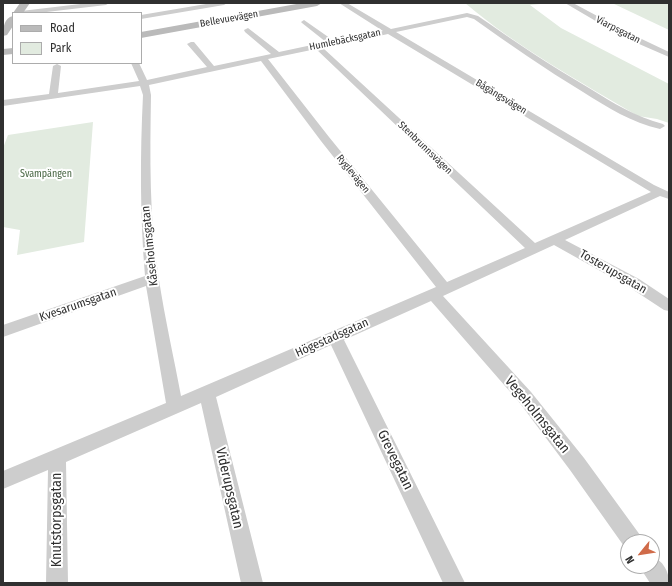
<!DOCTYPE html>
<html>
<head>
<meta charset="utf-8">
<style>
	body { margin:0 }
	#map { position:relative; width:672px; height:586px; overflow:hidden; background:#fff; font-family:"Fira Sans Condensed",sans-serif }
	canvas { display:block }
	.frame { position:absolute; inset:0; border:4px solid #303030; pointer-events:none }
	.legend { position:absolute; left:12px; top:12px; width:130px; height:52px; box-sizing:border-box; background:#fff; border:1px solid #acacac; margin:0; padding:5px 7px; list-style:none; font-size:12px; color:#303030 }
	.legend li { display:flex; align-items:center; gap:8px; height:20px }
	.legend b { width:20px; border:1px solid #acacac }
	.north { position:absolute; left:620px; top:534px; width:40px; height:40px; box-sizing:border-box; background:#fff; border:1px solid #acacac; border-radius:50%; rotate:240deg; font-size:11px; font-weight:700; line-height:16px; text-align:center; color:#303030 }
	.north::after { content:''; display:block; margin:auto; width:14px; height:18px; background:#d06b49; clip-path:polygon(50% 0,100% 100%,50% 72%,0 100%) }
</style>
</head>
<body>
<div id="map">
<canvas width="672" height="586"></canvas>
<div class="frame"></div>
<ul class="legend">
<li><b style="height:5px;background:#bababa"></b>Road</li>
<li><b style="height:11px;background:#e2ebe0"></b>Park</li>
</ul>
<div class="north">N</div>
</div>
<script>
const ctx = document.querySelector('canvas').getContext('2d');
ctx.lineJoin = 'round';
function fillPath(path, color) {
  ctx.fillStyle = color;
  ctx.fill(path, 'evenodd');
}
function label(font, color, halo, rows, align = 'center') {
  ctx.font = font + ' "Fira Sans Condensed",sans-serif';
  ctx.lineWidth = 4;
  ctx.setLineDash([]);
  ctx.textBaseline = 'middle';
  ctx.strokeStyle = halo;
  ctx.fillStyle = color;
  for (const [text, x, y, turn = 0] of rows) {
    ctx.save();
    ctx.translate(x, y);
    ctx.rotate((+turn || 0) * Math.PI / 180);
    ctx.textAlign = isNaN(turn) ? turn : align;
    if (halo) ctx.strokeText(text, 0, 0);
    ctx.fillText(text, 0, 0);
    ctx.restore();
  }
}
const green = new Path2D(`
	M465 3H551L530 5 561 28 669 84V123L657 119 638 116C579 81 518 48 465 3Z
	M612 3H669V30Z
	M93 122 84 242 17 255 20 230 3 227V148L8 135Z`);
const street = new Path2D(`
	M89 3H109L106 5 38 13H18L21 11Z
	M212 3H227L224 5 141 19V15Z
	M339 3H347L391 29 467 13 478 16C514 41 551 66 589 88 613 103 636 117 663 124L665 126 660 129C632 123 607 107 583 92 545 69 509 44 474 19L467 17 396 32 654 185 669 192V199L660 196 565 240 639 279 669 299V311L664 310 629 287 554 245 443 296 531 392 584 458 640 535 643 542H628V550L626 549 570 470 519 402 431 301 344 340 465 583H443L331 345 216 397 263 583H241L201 403 66 462 68 583H46L48 470 3 489V471L166 403 146 286 3 337V325L145 276C140 216 140 156 143 95L140 86 3 106V100L49 94 53 66 57 64 61 66 58 93 139 81 131 63H139L147 80 207 67 187 44 191 42H194L214 66 271 54 245 32 244 30 248 28 279 52 326 42 302 23 301 22 304 20 334 41 383 31ZM388 34 646 189 651 192 535 243 323 48ZM316 49 525 248 447 282 329 137 268 59ZM261 61 321 141 436 287 181 396C174 358 165 319 159 280 149 219 150 156 151 95L149 85Z
	M565 3H573L629 33 669 52V57L623 37Z
	M652 556C663 561 669 571 669 583H650L639 566H652Z`);
const secondary = new Path2D(`
	M20 3H30L23 13H13Z
	M302 3H322L317 6 141 38V32Z
	M13 16V26L7 35 3 36C3 28 4 18 13 16Z
	M13 48V54L3 55V49Z`);
const farStreetnames = [
	["Bellevuevägen",229,19,-10],
	["Viarpsgatan",618,30,27],
	["Humlebäcksgatan",345,40,-12],
	["Bågängsvägen",501,97,31],
	["Stenbrunnsvägen",425,148,44],
	["Ryglevägen",353,174,51]
];
const farParknames = [
	["Svampängen",46,174]
];
const streetNames = [
	["Kåseholmsgatan",150,246,-96],
	["Tosterupsgatan",613,272,30],
	["Kvesarumsgatan",78,305,-19],
	["Högestadsgatan",332,338,-24]
];
const nearStreetnames = [
	["Vegeholmsgatan",537,415,51],
	["Grevegatan",395,460,64],
	["Viderupsgatan",229,488,77],
	["Knutstorpsgatan",57,520,-90]
];
fillPath(green, '#e2ebe0');
fillPath(street, '#cdcdcd');
fillPath(secondary, '#bababa');
label('10px', '#303030', '#fff', farStreetnames);
label('10px', '#486643', '#fff', farParknames);
label('12px', '#303030', '#fff', streetNames);
label('14px', '#303030', '#fff', nearStreetnames);
</script>
</body>
</html>
